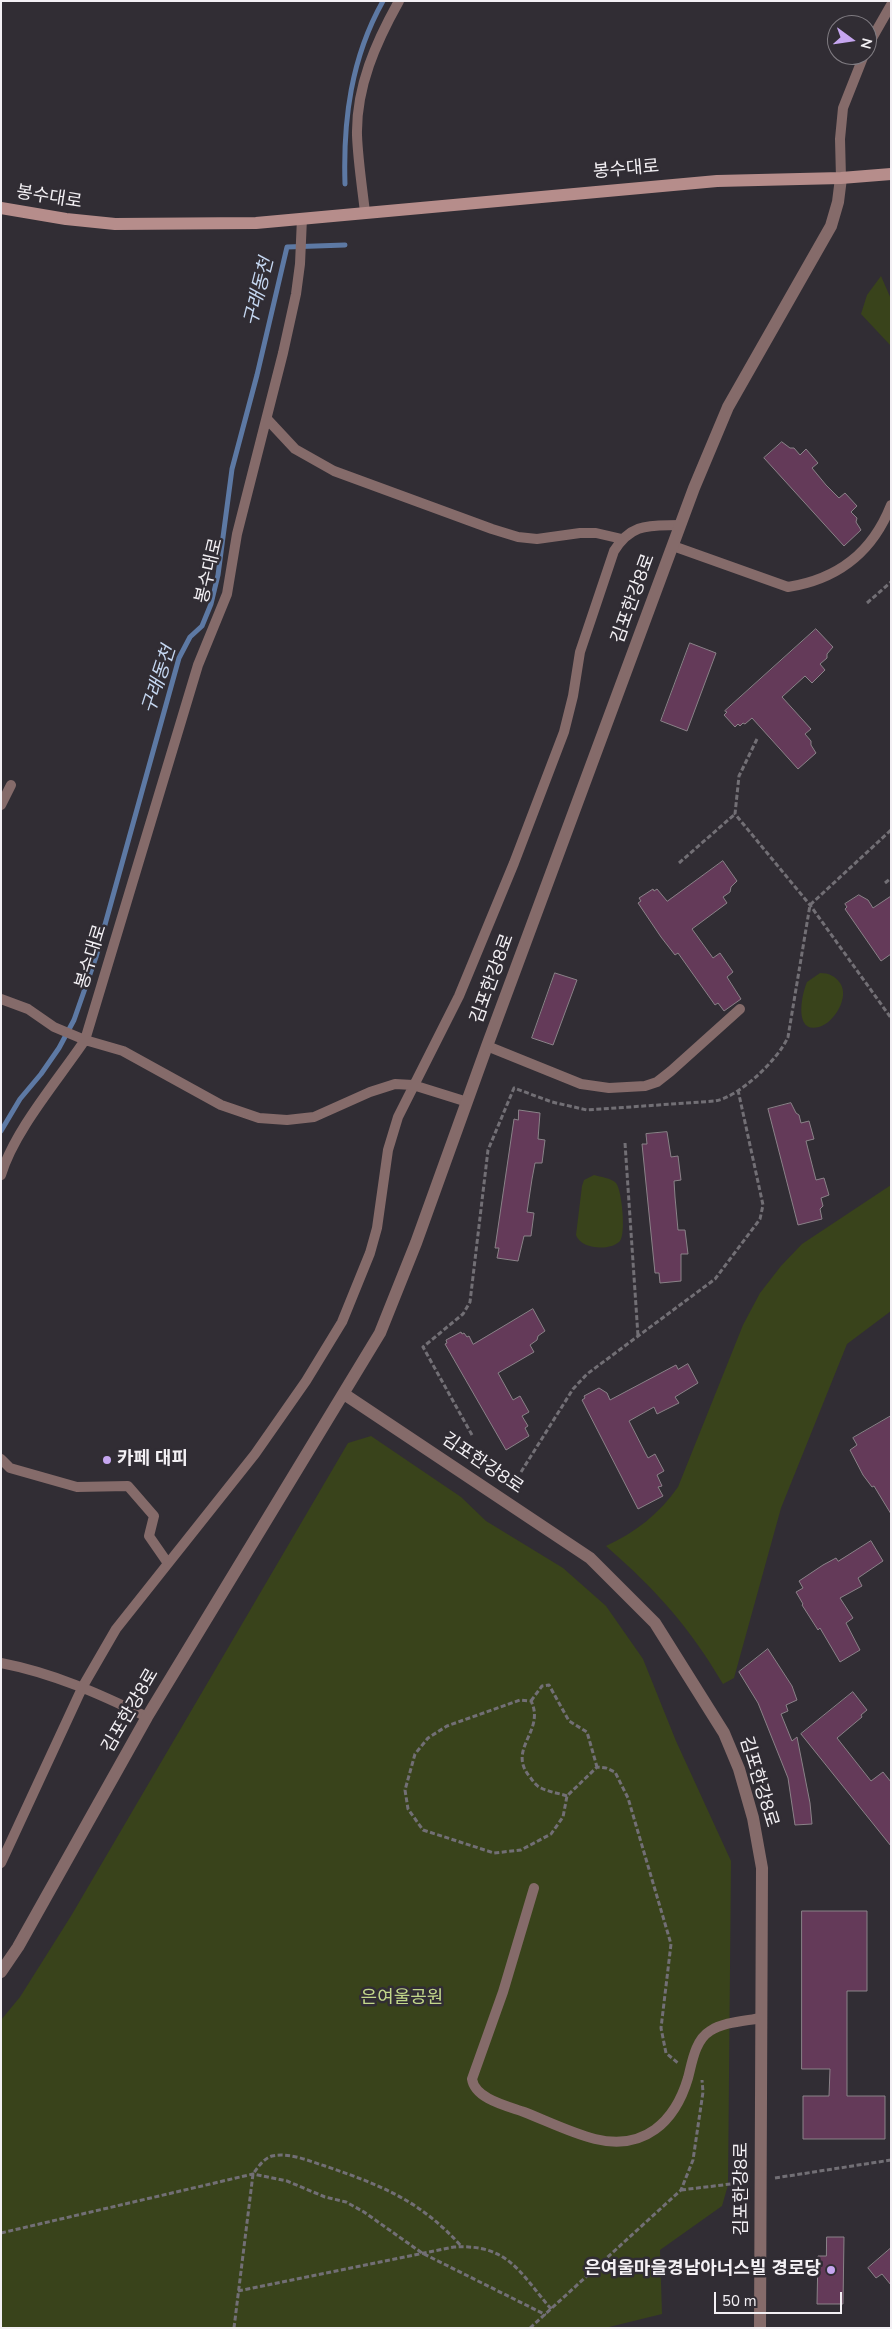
<!DOCTYPE html>
<html>
<head>
<meta charset="utf-8">
<style>
	body { margin:0 }
	#map { position:relative; width:892px; height:2329px; overflow:hidden; background:#312d34; font-family:"Nunito Sans",sans-serif }
	canvas { display:block }
	.frame { position:absolute; inset:0; border:2px solid #f3f0f4; pointer-events:none }
	.north { position:absolute; left:827px; top:15px; width:50px; height:50px; box-sizing:border-box; background:#312d34; border:1px solid #7f7b81; border-radius:50%; rotate:104deg; font-size:14px; font-weight:700; line-height:20px; text-align:center; color:#f3f0f4 }
	.north::after { content:''; display:block; margin:auto; width:18px; height:22px; background:#c6a6f0; clip-path:polygon(50% 0,100% 100%,50% 72%,0 100%) }
	.scale { position:absolute; left:714px; top:2292px; width:128px; height:22px; box-sizing:border-box; border:2px solid #f3f0f4; border-top:0; padding-left:6px; font-size:15px; line-height:18px; white-space:nowrap; color:#f3f0f4; -webkit-text-stroke:4px #312d34; paint-order:stroke }
</style>
</head>
<body>
<div id="map">
<canvas width="892" height="2329"></canvas>
<div class="frame"></div>
<div class="north">N</div>
<div class="scale">50 m</div>
</div>
<script>
const ctx = document.querySelector('canvas').getContext('2d');
ctx.lineJoin = 'round';
function fillPath(path, color) {
  ctx.fillStyle = color;
  ctx.fill(path, 'evenodd');
}
function strokePath(path, color, width, dash) {
  ctx.strokeStyle = color;
  ctx.lineWidth = width;
  ctx.lineCap = dash ? 'butt' : 'round';
  ctx.setLineDash(dash || []);
  ctx.stroke(path);
}
function label(font, color, halo, rows, align = 'center') {
  ctx.font = font + ' "Nunito Sans","Noto Sans KR",sans-serif';
  ctx.lineWidth = 5;
  ctx.setLineDash([]);
  ctx.textBaseline = 'middle';
  ctx.strokeStyle = halo;
  ctx.fillStyle = color;
  for (const [text, x, y, turn = 0] of rows) {
    ctx.save();
    ctx.translate(x, y);
    ctx.rotate((+turn || 0) * Math.PI / 180);
    ctx.textAlign = isNaN(turn) ? turn : align;
    if (halo) ctx.strokeText(text, 0, 0);
    ctx.fillText(text, 0, 0);
    ctx.restore();
  }
}
const green = new Path2D(`
	M881 276 891 299V346L861 314 867 295Z
	M820 973C829 973 835 976 840 983 850 997 834 1023 819 1027 793 1034 802 993 807 982Z
	M594 1175C601 1177 611 1178 616 1183 622 1190 626 1234 620 1241 611 1251 581 1250 576 1235L582 1186 584 1180Z
	M891 1185V1311L847 1344 781 1508 734 1678 723 1684C689 1626 656 1590 606 1546 636 1532 659 1514 678 1487L743 1325 760 1293 781 1266 802 1244Z
	M371 1436 461 1497 486 1521 563 1568 606 1606 643 1659 676 1741 731 1861 728 2185 722 2206 660 2250 662 2314 605 2328H1V2020L20 1997 71 1916 348 1443Z`);
const stream = new Path2D(`
	M345 184C343 120 351 58 383 1
	M1 1131 20 1099 41 1074 59 1048 74 1020 96 957 179 658 190 637 202 626 211 604 218 575 232 469 257 375 287 247 345 245`);
const building = new Path2D(`
	M782 442 790 448H794L800 455 806 449 818 463 812 468 826 485 839 498 845 493 857 506 851 512 857 518 856 522 861 530 844 546 764 458Z
	M816 629 833 647 827 654V658L820 664 825 670 812 683 805 676 782 697 811 729 805 734 811 741V745L816 753 798 769 752 718 745 724 743 723 740 726 738 724 735 727 724 715 727 712 725 711Z
	M690 643 716 653 687 731 661 721Z
	M723 861 737 881 731 887 730 892 723 897 727 903 692 929 713 958 720 953 733 972 727 977 741 999 724 1011 718 1003 715 1005 678 953 675 955 661 937 638 903 641 901 639 898 653 889 654 891 657 889 667 901Z
	M859 895 868 900 873 908 891 896V954L881 961 845 909 847 907 845 904Z
	M555 973 577 980 553 1045 532 1038Z
	M791 1103 796 1113 799 1115 801 1123 809 1121 814 1139 806 1141 808 1149 816 1180 824 1178 829 1195 821 1198 823 1206 820 1209 822 1219 798 1225 768 1109Z
	M519 1110 540 1113 538 1139 545 1140 542 1163H535L532 1179 527 1212 534 1213 531 1236H524L518 1261 497 1258 499 1248H495L514 1119 518 1120Z
	M667 1132 671 1157 678 1156 681 1180 674 1181 675 1197 678 1230H685L688 1254H681V1281L660 1283 659 1273H655L642 1144H647L646 1134Z
	M533 1309 545 1331 538 1336 537 1340 530 1345 534 1352 498 1373 513 1400 520 1396 529 1412 522 1416 528 1426 525 1428 529 1436 506 1450 445 1344 447 1343 446 1340 461 1332 462 1334 464 1333 467 1337 469 1336 473 1344Z
	M688 1364 698 1383 675 1397 679 1403 657 1414 654 1407 629 1421 648 1458 655 1454 664 1471 657 1475 662 1486 658 1487 663 1496 638 1509 582 1400 585 1398 584 1396 599 1388 607 1393 610 1400 676 1365 678 1369Z
	M891 1416V1514L874 1486 872 1487 863 1475 850 1450 857 1445 853 1438Z
	M871 1541 883 1561 858 1578 862 1586 840 1598 853 1618 846 1623 860 1650 840 1662 820 1628 818 1630 802 1605 803 1604 796 1592 803 1588 799 1581 823 1565 836 1558 838 1561Z
	M768 1649 792 1686 797 1700 786 1705 788 1711 781 1714 792 1741 797 1737 810 1803 812 1824 795 1825 788 1778 758 1703 739 1672Z
	M853 1692 867 1710 861 1715 862 1717 837 1738 871 1781 883 1772 891 1782V1846L801 1734Z
	M802 1911H867V1991H847V2096H885V2139H803V2096H829L830 2069H802Z
	M827 2237H844L843 2304H817L818 2256H826Z
	M891 2248V2285L882 2274 876 2278 868 2268Z`);
const path = new Path2D(`
	M867 603 891 582
	M757 739 739 776 735 814 810 905 891 1018
	M679 863 735 814
	M885 883 891 878
	M625 1143 638 1336
	M472 1435 423 1347 463 1314 470 1302 488 1150 514 1088 552 1102 587 1110 715 1101C739 1097 778 1060 788 1037L810 905 891 830
	M521 1472 573 1389 587 1374 715 1279 760 1219 763 1205 738 1090
	M531 1701 542 1686 549 1685 569 1721 587 1732 597 1767
	M567 1796C558 1793 549 1792 541 1788 536 1786 533 1781 530 1777 506 1749 546 1731 531 1701L520 1700 447 1726 428 1738 415 1754 405 1790 408 1809 423 1830 494 1853 521 1850 551 1834 563 1817 567 1796 597 1767 606 1768 615 1772 628 1798 671 1944 661 2028 666 2053 678 2063
	M775 2178 891 2160
	M681 2190 747 2182
	M1 2233 253 2174 287 2181 325 2197 346 2202 364 2212 422 2253 546 2315
	M238 2291 454 2247C509 2244 519 2272 552 2310
	M234 2328 253 2174C258 2167 263 2159 272 2156 289 2152 309 2161 325 2166 381 2185 421 2201 462 2247
	M530 2328 681 2190 693 2160 703 2092 702 2080`);
const service = new Path2D(`
	M867 47 891 5
	M841 178 840 139 843 108 864 55
	M365 212C362 186 358 161 357 135 356 87 376 42 399 1
	M267 419 295 449 334 471 492 529 518 537 537 539 580 533H596L622 539
	M673 546 788 587C838 579 872 553 891 505
	M1 805 11 785
	M1 999 28 1009 54 1027 85 1040 198 665 227 594 237 534 283 353 296 294 300 264 302 218
	M487 1046 581 1084 609 1088 645 1086 657 1082 671 1071 740 1009
	M1 1175C14 1131 58 1080 85 1040L123 1051 221 1105 259 1118 287 1120 314 1117 370 1092 395 1084 413 1085 461 1100
	M1 1459 10 1468 77 1487 128 1486 154 1516 149 1536 167 1562
	M1 1663C53 1673 100 1694 147 1717
	M1 1863 83 1686 116 1629 255 1454 306 1381 342 1322 370 1253 377 1228 388 1150 398 1117 459 996 514 863 564 732 573 696 580 652 614 551C632 522 650 526 680 525
	M534 1888 503 1992 472 2079C475 2099 507 2106 524 2112 547 2121 571 2133 595 2139 644 2151 675 2122 688 2078 692 2063 695 2040 710 2031 723 2022 746 2021 761 2018`);
const tertiary = new Path2D(`
	M344 1394 590 1558 655 1623 724 1733 739 1769 753 1818 762 1868 760 2328
	M1 1972 18 1947 147 1717 380 1333 416 1243 487 1046 694 488 728 407 831 226 838 202 841 178`);
const secondary = new Path2D(`
	M1 208 66 219 115 224 256 223 717 181 841 178 891 174`);
const markers = [
	[107,1460,5,"#c6a6f0"],
	[831,2270,5,"#c6a6f0"]
];
const streetNames = [
	["봉수대로",626,170,-5],
	["봉수대로",49,198,9],
	["봉수대로",210,571,-77],
	["김포한강8로",634,599,-70],
	["봉수대로",92,957,-73],
	["김포한강8로",493,979,-70],
	["김포한강8로",482,1464,34],
	["김포한강8로",131,1711,-60],
	["김포한강8로",758,1782,73],
	["김포한강8로",743,2189,-90]
];
const poiNames = [
	["카페 대피",117,1460],
	["은여울마을경남아너스빌 경로당",821,2270,"right"]
];
const parkNames = [
	["은여울공원",402,1999]
];
const waterNames = [
	["구래동천",260,292,-76],
	["구래동천",160,680,-72]
];
fillPath(green, '#39431b');
strokePath(stream, '#5d79a4', 5);
fillPath(building, '#643a59');
strokePath(building, '#8a8288', 1);
strokePath(path, '#726f75', 3, [5, 2.5]);
strokePath(service, '#856b6a', 10);
strokePath(tertiary, '#856b6a', 12);
strokePath(secondary, '#b68d8b', 12);
for (const [x, y, r, color] of markers) {
  const dot = new Path2D();
  dot.arc(x, y, r, 0, 2 * Math.PI);
  ctx.fillStyle = color;
  ctx.fill(dot);
  strokePath(dot, '#312d34', 2);
}
label('18px', '#f3f0f4', '#312d34', streetNames);
label('bold 18px', '#f3f0f4', '#312d34', poiNames, 'left');
label('18px', '#c3d88b', '#312d34', parkNames);
label('italic 19px', '#c5d7f1', '#312d34', waterNames);
</script>
</body>
</html>
